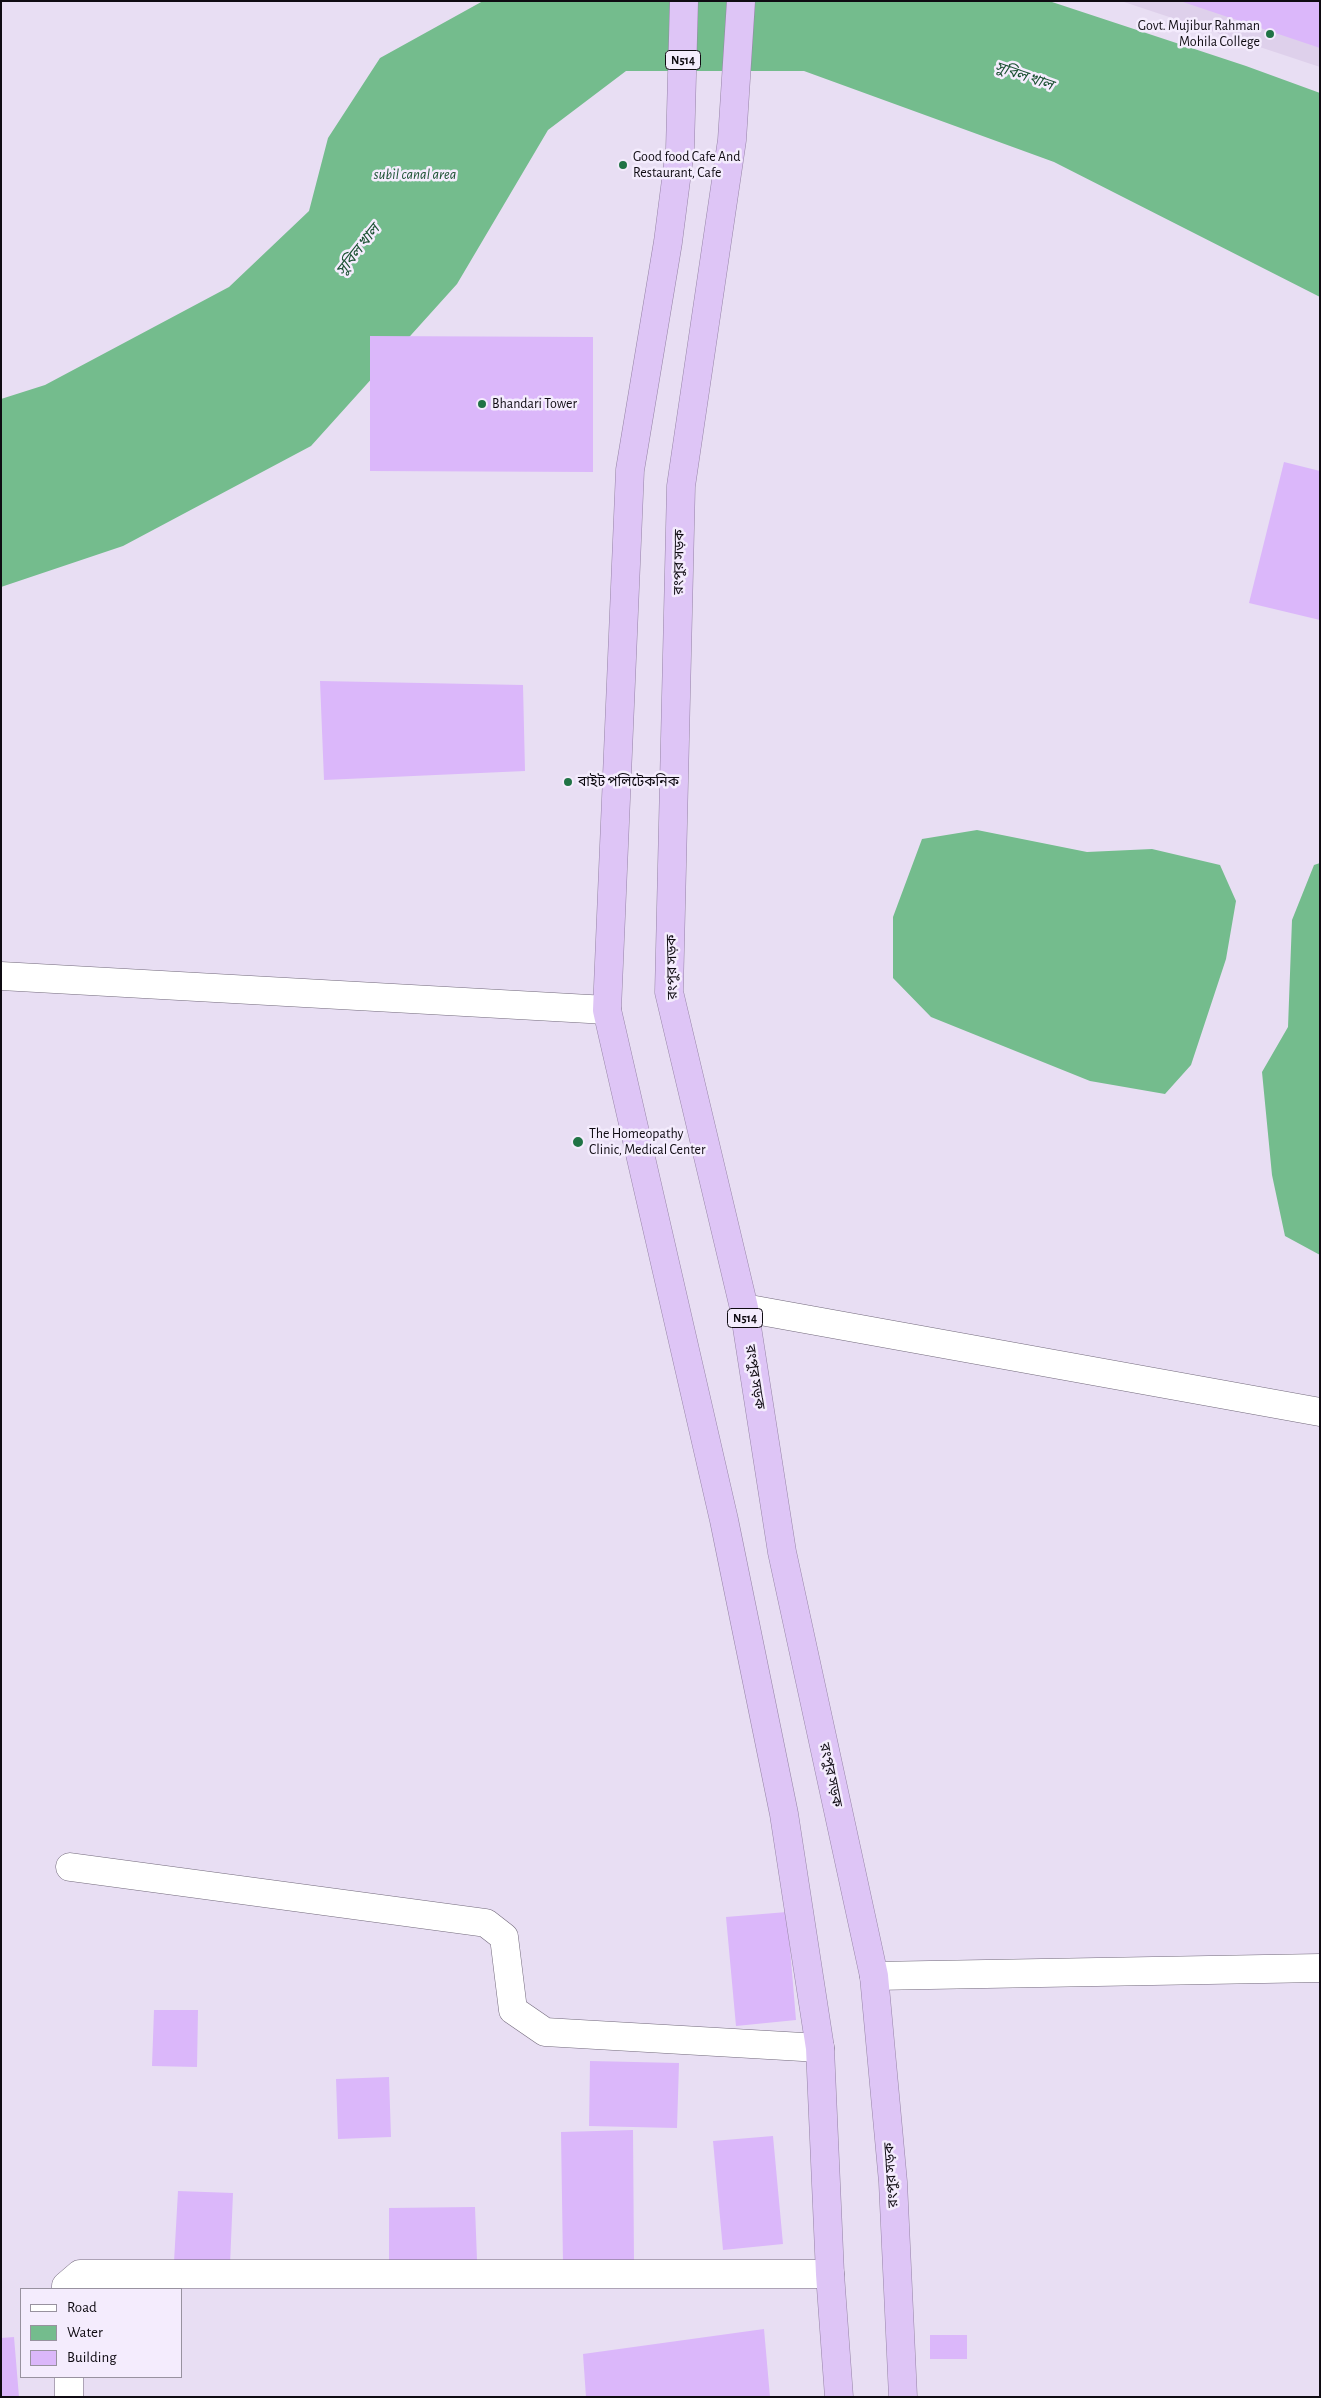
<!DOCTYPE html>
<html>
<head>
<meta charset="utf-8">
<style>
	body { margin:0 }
	#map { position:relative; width:1321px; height:2398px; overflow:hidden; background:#e8def3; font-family:"Alegreya Sans",sans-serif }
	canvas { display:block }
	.frame { position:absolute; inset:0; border:2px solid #0f0b12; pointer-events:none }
	.legend { position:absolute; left:20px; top:2288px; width:162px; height:90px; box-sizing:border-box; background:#f4ecfd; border:1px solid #98929f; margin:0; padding:6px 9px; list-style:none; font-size:15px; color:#0f0b12 }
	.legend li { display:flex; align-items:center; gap:10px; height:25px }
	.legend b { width:25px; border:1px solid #98929f }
</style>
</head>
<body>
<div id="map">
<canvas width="1321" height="2398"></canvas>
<div class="frame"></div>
<ul class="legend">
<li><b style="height:6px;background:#fff"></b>Road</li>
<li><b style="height:14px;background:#74bc8d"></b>Water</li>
<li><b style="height:14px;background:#dbb7fa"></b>Building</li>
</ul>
</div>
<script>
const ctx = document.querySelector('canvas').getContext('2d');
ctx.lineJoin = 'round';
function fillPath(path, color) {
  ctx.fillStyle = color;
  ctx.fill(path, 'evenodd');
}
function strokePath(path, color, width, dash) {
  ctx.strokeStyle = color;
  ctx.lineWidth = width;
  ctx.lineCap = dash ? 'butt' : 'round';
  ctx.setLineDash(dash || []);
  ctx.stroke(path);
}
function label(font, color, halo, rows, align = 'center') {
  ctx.font = font + ' "Alegreya Sans","Noto Sans Bengali",sans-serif';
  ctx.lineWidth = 5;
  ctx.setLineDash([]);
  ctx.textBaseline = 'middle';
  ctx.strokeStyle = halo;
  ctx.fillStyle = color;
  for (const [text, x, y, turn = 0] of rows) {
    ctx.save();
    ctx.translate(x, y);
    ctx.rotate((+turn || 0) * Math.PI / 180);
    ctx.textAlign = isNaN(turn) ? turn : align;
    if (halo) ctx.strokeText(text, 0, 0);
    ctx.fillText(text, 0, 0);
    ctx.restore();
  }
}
const built = new Path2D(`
	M1121 1H1320V67Z`);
const water = new Path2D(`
	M483 1H1049L1246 66 1320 93V297L1054 162 804 71H626L548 130 457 284 311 446 123 546 1 587V399L45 385 229 287 309 211 328 138 380 58Z
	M977 830 1087 852 1152 849 1220 865 1236 901 1226 959 1191 1065 1165 1094 1090 1081 931 1017 893 978V917L922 839Z
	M1320 863V1255L1285 1236 1272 1175 1262 1072 1288 1027 1292 920 1314 865Z`);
const building = new Path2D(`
	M1320 1V48L1183 2V1Z
	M370 336 593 337V472L370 471Z
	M1284 462 1320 471V620L1249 603Z
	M320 681 523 685 525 771 324 780Z
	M787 1912 796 2020 736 2026 726 1917Z
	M154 2010H198L197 2067 152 2066Z
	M590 2061 679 2063 677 2128 589 2126Z
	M389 2077 391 2137 338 2139 336 2079Z
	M633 2130 634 2263 563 2264 561 2132Z
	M773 2136 783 2244 723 2250 713 2141Z
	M178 2191 233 2193 230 2265 174 2262Z
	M475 2207 477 2260 389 2262V2208Z
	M764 2329 770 2397H586L583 2354Z
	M930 2335H967V2359H930Z
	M14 2337 19 2397H1V2338Z`);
const street = new Path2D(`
	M1 976 607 1010
	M744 1308 1320 1412
	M70 1867 486 1923 504 1937 513 2010 545 2032 820 2048
	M874 1976 1320 1968
	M66 2289V2286L80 2274H830
	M69 2377V2397`);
const highway = new Path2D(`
	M684 1 680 149 668 242 630 470 607 1010 724 1520 784 1814 820 2048 830 2274 839 2397
	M741 1 732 140 681 486 669 992 744 1308 782 1552 874 1976 893 2182 903 2397`);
const markers = [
	[1270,34,5,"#207345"],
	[623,165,5,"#207345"],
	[482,404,5,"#207345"],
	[568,782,5,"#207345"],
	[578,1142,6,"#207345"]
];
const shields = [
	[683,60,35],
	[745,1318,35]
];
const shieldNames = [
	["N514",683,60],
	["N514",745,1318]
];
const poiNames = [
	["Govt. Mujibur Rahman",1260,26,"right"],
	["Mohila College",1260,42,"right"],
	["Good food Cafe And",633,157],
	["Restaurant, Cafe",633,173],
	["Bhandari Tower",492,404],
	["বাইট পলিটেকনিক",578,782],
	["The Homeopathy",589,1134],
	["Clinic, Medical Center",589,1150]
];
const streetNames = [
	["রংপুর সড়ক",679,562,-89],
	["রংপুর সড়ক",672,967,-91],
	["রংপুর সড়ক",755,1377,81],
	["রংপুর সড়ক",831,1775,78],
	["রংপুর সড়ক",891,2175,-94]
];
const waterNames = [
	["সুবিল খাল",1024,76,19],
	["subil canal area",415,174],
	["সুবিল খাল",358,250,-52]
];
fillPath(built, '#ded0eb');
fillPath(water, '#74bc8d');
fillPath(building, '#dbb7fa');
strokePath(street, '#72697b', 29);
strokePath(highway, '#9684a6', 29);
strokePath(street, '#fff', 28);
strokePath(highway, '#dec5f6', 28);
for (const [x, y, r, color] of markers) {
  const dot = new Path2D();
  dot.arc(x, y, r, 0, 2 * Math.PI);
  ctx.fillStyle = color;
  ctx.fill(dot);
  strokePath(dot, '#f4ecfd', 2);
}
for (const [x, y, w] of shields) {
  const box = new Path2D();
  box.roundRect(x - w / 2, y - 9.5, w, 19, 4);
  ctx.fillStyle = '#f4ecfd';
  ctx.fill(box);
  strokePath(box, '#0f0b12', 1);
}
label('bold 12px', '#0f0b12', null, shieldNames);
label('14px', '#0f0b12', '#f4ecfd', poiNames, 'left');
label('14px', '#0f0b12', '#f4ecfd', streetNames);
label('italic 15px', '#1a5031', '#f4ecfd', waterNames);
</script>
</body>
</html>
